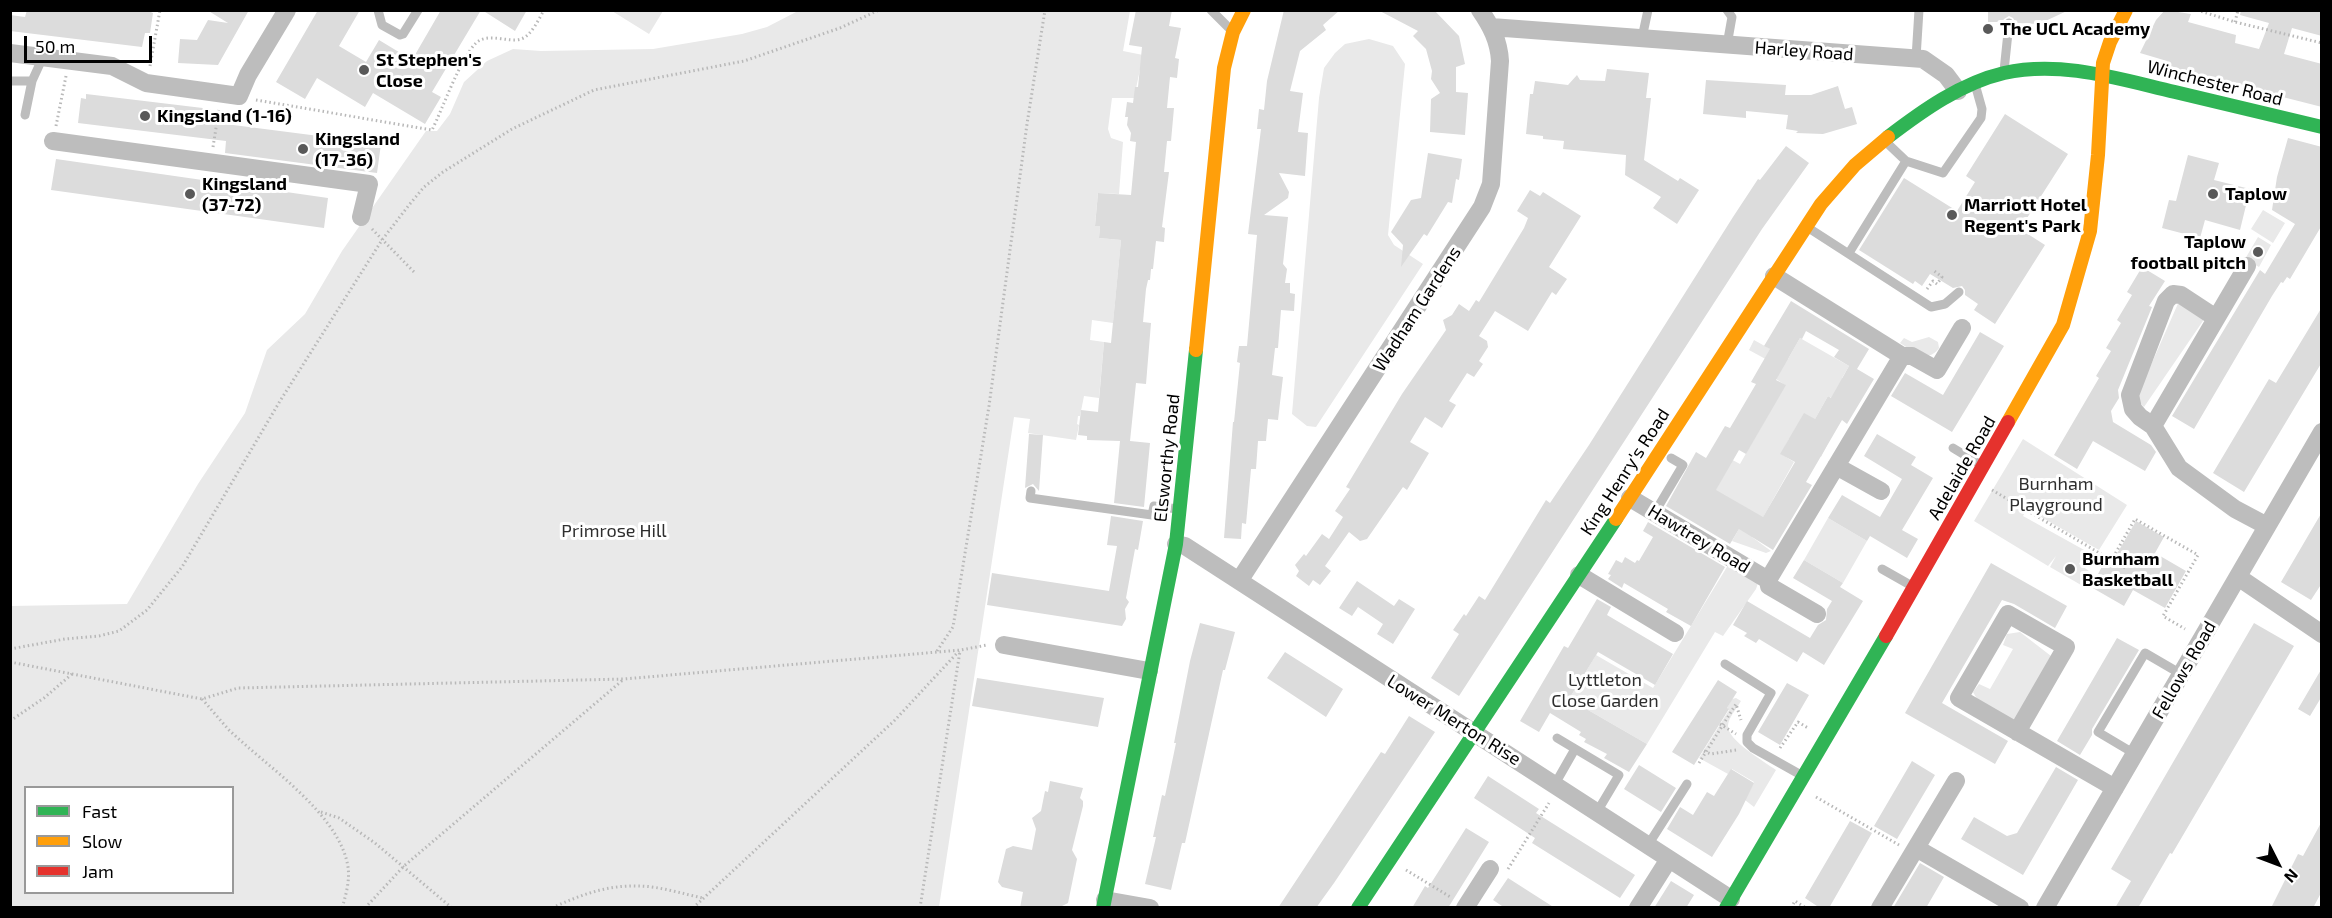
<!DOCTYPE html>
<html>
<head>
<meta charset="utf-8">
<style>
	body { margin:0 }
	#map { position:relative; width:2332px; height:918px; overflow:hidden; background:#fff; font-family:"Exo 2",sans-serif }
	canvas { display:block }
	.frame { position:absolute; inset:0; border:12px solid #000; pointer-events:none }
	.legend { position:absolute; left:24px; top:786px; width:210px; height:108px; box-sizing:border-box; background:#fff; border:2px solid #999; margin:0; padding:8px 10px; list-style:none; font-size:18px; color:#000 }
	.legend li { display:flex; align-items:center; gap:12px; height:30px }
	.legend b { width:30px; border:2px solid #999 }
	.north { position:absolute; left:2248px; top:834px; width:60px; height:60px; -webkit-text-stroke:4px #fff; paint-order:stroke; rotate:132deg; font-size:16px; font-weight:700; line-height:24px; text-align:center; color:#000 }
	.north::after { content:''; display:block; margin:auto; width:21px; height:27px; background:#000; clip-path:polygon(50% 0,100% 100%,50% 72%,0 100%) }
	.scale { position:absolute; left:24px; top:36px; width:128px; height:27px; box-sizing:border-box; border:3px solid #000; border-top:0; padding-left:8px; font-size:18px; line-height:21px; white-space:nowrap; color:#000; -webkit-text-stroke:4px #fff; paint-order:stroke }
</style>
</head>
<body>
<div id="map">
<canvas width="2332" height="918"></canvas>
<div class="frame"></div>
<ul class="legend">
<li><b style="height:8px;background:#30b455"></b>Fast</li>
<li><b style="height:8px;background:#ff9f0a"></b>Slow</li>
<li><b style="height:8px;background:#e5322d"></b>Jam</li>
</ul>
<div class="north">N</div>
<div class="scale">50 m</div>
</div>
<script>
const ctx = document.querySelector('canvas').getContext('2d');
ctx.lineJoin = 'round';
function fillPath(path, color) {
  ctx.fillStyle = color;
  ctx.fill(path, 'evenodd');
}
function strokePath(path, color, width, dash) {
  ctx.strokeStyle = color;
  ctx.lineWidth = width;
  ctx.lineCap = dash ? 'butt' : 'round';
  ctx.setLineDash(dash || []);
  ctx.stroke(path);
}
function label(font, color, halo, rows, align = 'center') {
  ctx.font = font + ' "Exo 2",sans-serif';
  ctx.lineWidth = 6;
  ctx.setLineDash([]);
  ctx.textBaseline = 'middle';
  ctx.strokeStyle = halo;
  ctx.fillStyle = color;
  for (const [text, x, y, turn = 0] of rows) {
    ctx.save();
    ctx.translate(x, y);
    ctx.rotate((+turn || 0) * Math.PI / 180);
    ctx.textAlign = isNaN(turn) ? turn : align;
    if (halo) ctx.strokeText(text, 0, 0);
    ctx.fillText(text, 0, 0);
    ctx.restore();
  }
}
const green = new Path2D(`
	M612 11 663 10V11L649 34Z
	M798 11H1130L1123 51 1143 55 1134 98H1112L1108 129 1111 138 1123 142 1119 194 1098 193 1095 225 1100 226 1099 238 1121 240 1113 323 1092 320 1090 340 1104 342 1099 398 1084 396 1080 416H1078L1077 424 1079 425 1076 440 1028 433 1030 419 1014 417 939 907H11L10 606 127 604 198 484 245 413 267 350 305 314 342 251 426 131H437L450 114 464 82 487 61 513 49 541 51 653 49 742 34 767 27ZM26 788H232V892H26Z
	M1369 39 1393 46 1405 64 1388 235 1394 245 1423 264 1316 427 1307 426 1292 414 1319 98 1324 68 1335 53 1345 44Z
	M2263 210 2285 223 2273 243 2251 229Z
	M2258 237 2271 245 2259 267 2245 259Z
	M2180 299 2205 318 2144 407 2136 399Z
	M1929 337 1938 342 1939 348C1928 364 1913 351 1900 343L1904 338 1912 342Z
	M1800 338 1849 366 1842 378 1846 381 1835 400 1828 396 1815 419 1797 428 1827 445 1821 457 1789 439 1781 454 1794 462 1752 537 1771 551 1766 553 1732 541 1750 510 1698 521 1727 470 1712 449 1740 464 1785 385 1776 379 1782 368 1749 350 1754 340 1788 359Z
	M2023 439 2127 505 2099 550 2027 509 2023 516 2086 551 2079 564 2089 571 2081 585 2050 567 2056 556 2048 566 1974 521Z
	M1828 518 1867 541 1843 583 1804 560Z
	M1730 562 1758 583 1756 589 1723 636 1715 632 1647 744 1569 699 1596 655 1653 688Z
	M2020 632 2051 656 2014 721 1980 704 1973 692 1979 684 1990 689 2013 649 2003 645 2007 634Z
	M1736 698 1741 701C1737 708 1728 718 1728 726 1727 740 1765 762 1776 770L1754 807 1745 800 1754 782 1732 769 1728 774 1699 758 1729 710 1727 708 1732 699Z`);
const building = new Path2D(`
	M27 10H146L153 13 150 33H145L142 47 10 31V15L25 17Z
	M207 10H249L218 65 178 63 180 39 197 40 208 20 228 23Z
	M318 10H360L339 46 366 62 379 40 412 60 441 10H481L432 92 441 97 425 124 373 93 365 107 317 78 305 99 276 82Z
	M482 10H527L515 31Z
	M1136 10H1172L1169 26 1181 28 1175 58 1179 59 1177 78 1170 77 1167 108H1174L1171 141H1167L1164 172H1169L1162 227 1165 228 1164 242 1156 241 1153 269H1151L1150 280H1148L1146 289 1143 322 1151 323 1146 384 1136 383 1130 441 1150 443 1144 507 1114 503 1120 441 1087 440V436L1078 435 1081 410 1098 412 1104 342 1111 343 1121 240 1099 238 1100 226H1095L1098 193 1131 195 1136 142 1130 141 1131 133 1127 125 1128 117H1125L1127 102 1133 103 1135 87H1138L1142 47 1129 45Z
	M1284 10H1340L1323 25 1326 30 1300 51 1290 91 1303 93 1298 132 1308 133 1305 176 1279 173 1289 192 1288 198 1264 215 1288 217 1283 264 1287 269 1285 283H1290V293L1295 294 1294 311 1281 310 1278 348H1275L1272 375 1283 377 1278 420 1268 419 1266 441H1258L1256 469H1251L1246 524 1242 523 1241 539 1224 538 1233 422H1234L1240 363 1237 362 1239 346H1247L1255 257 1257 235 1248 234 1261 129H1257L1259 109 1264 110 1267 81Z
	M1378 10H1434L1459 36 1465 64 1456 67V92L1468 93 1465 135 1430 132 1431 99 1440 93 1431 79 1432 71 1426 49 1413 36 1418 31Z
	M1988 10H2069L2039 24 2016 23 2013 18 2009 16 2004 19 2002 22H1988Z
	M2165 10 2191 14 2188 22 2236 35 2235 43 2259 49 2269 23 2240 15 2241 10H2322V36L2292 28 2284 54 2322 64V107L2165 67 2167 61 2140 53 2156 20Z
	M1607 69 1649 73 1646 98H1651L1644 160 1678 181 1680 178 1699 190 1677 224 1653 208 1661 197 1625 175 1626 155 1563 149 1564 141 1543 139V136L1526 134 1530 94H1533L1535 81 1568 85 1577 75 1580 80 1605 81Z
	M1706 80 1786 85 1785 95H1811L1838 86 1845 109 1852 107 1857 124 1823 134 1796 133 1798 131 1786 129 1788 115 1746 111V118L1703 114Z
	M86 94 211 109 210 122 381 144 377 173 225 153 226 141 78 123 81 98 86 99Z
	M2005 114 2068 154 2020 229 2045 245 1995 324 1974 310 1978 304 1965 295V290L1962 286 1953 288 1930 274 1922 286 1915 281 1913 284 1859 250 1904 178 1957 211 1975 182 1966 176Z
	M2288 138 2322 147V225L2290 279 2287 277 2283 283 2281 282 2272 296 2194 429 2172 416 2260 270 2265 274 2295 224 2272 210 2277 177Z
	M1786 146 1809 163 1762 229 1459 696 1431 678 1459 634 1453 630 1464 614 1466 616 1479 596 1485 600 1546 500 1550 503 1589 445 1733 217 1758 179 1760 180Z
	M1428 153 1462 159 1459 180 1456 179 1452 203 1448 202 1427 236 1424 234 1401 267 1403 245 1391 232 1411 200 1421 198Z
	M2188 155 2219 163 2214 180 2250 189 2240 230 2205 220 2200 238 2162 228 2169 200 2176 201Z
	M56 159 328 198 324 228 51 190Z
	M1530 190 1540 196 1543 192 1581 216 1549 267 1567 279 1556 295 1552 292 1528 331 1495 311 1479 336 1487 341 1488 347 1479 361 1483 364 1474 377 1467 373 1449 401 1456 405 1442 428 1425 417 1410 442 1429 453 1407 490 1403 487 1367 539 1360 541 1349 532 1325 566 1331 571 1320 585 1313 580 1309 586 1296 576 1299 571 1295 565 1304 554 1306 556 1322 534 1329 539 1343 517 1335 511 1350 489 1346 487 1402 394 1446 330 1443 320 1452 315 1459 304 1469 311 1476 300 1479 302 1524 228 1528 218 1517 211Z
	M2142 267 2165 281 2149 306 2152 307 2118 390 2119 398 2111 411 2113 422 2151 445 2156 452 2145 471 2093 441 2077 469 2054 455 2099 378 2096 376 2111 351 2106 348 2121 323 2117 320 2132 295 2127 292Z
	M1791 301 1869 349 1857 369 1874 379 1847 424 1842 420 1806 482 1812 485 1773 550 1739 529 1730 544 1666 506 1696 452 1706 458 1725 426 1730 428 1756 384 1751 382 1770 349 1764 346ZM1806 331 1839 350 1834 357 1849 366 1831 398 1828 396 1815 419 1804 413 1780 454 1795 462 1763 517 1716 490 1739 450 1746 454 1786 385 1776 380 1800 338 1802 339Z
	M2322 307V362L2244 492 2213 473 2269 379 2276 383Z
	M1980 332 2004 346 1952 432 1891 396 1905 373 1943 395Z
	M1029 434 1043 435 1039 491 1033 484 1025 488Z
	M1877 434 1916 457 1911 465 1933 478 1902 530 1918 539 1907 558 1870 536 1867 541 1828 518 1842 495 1880 517 1902 479 1864 456Z
	M2322 512V583L2311 600 2281 582Z
	M1111 516 1143 521 1138 550 1135 549 1126 598 1129 602 1125 609 1126 619 1122 626 987 605 992 573 1109 591 1117 546 1107 545Z
	M2136 521 2164 537 2155 553 2186 571 2165 608 2133 590 2124 606 2091 587 2105 561 2111 564Z
	M1648 522 1725 567 1691 626 1666 612 1668 609 1624 583 1622 588 1608 579 1611 575 1608 574 1616 560 1622 563 1625 557 1635 563 1637 560 1639 561 1653 537 1643 531Z
	M1804 560 1843 583 1840 587 1863 601 1824 665 1803 652 1797 662 1759 639 1756 643 1744 636 1747 633 1733 625 1747 601 1810 638 1818 625 1826 620 1827 609 1832 601 1793 578Z
	M1991 563 2067 606 2055 628 2014 604 2002 600 1942 703 2008 741 1995 764 1905 713Z
	M1357 581 1394 606 1399 599 1415 609 1393 644 1377 634 1383 624 1358 607 1352 616 1339 608Z
	M1597 599 1611 607 1607 615 1673 654 1655 685 1598 652 1569 699 1647 744 1629 772 1604 758 1607 754 1584 742 1586 739 1579 735 1581 732 1550 713 1539 732 1520 721 1564 646 1568 648Z
	M1200 623 1235 632 1225 670H1223L1185 843H1182L1171 890 1145 884 1156 837H1153L1162 795 1165 796 1176 743H1174L1190 661Z
	M2254 623 2294 646 2172 854 2170 853 2138 908H2115L2131 881 2111 869Z
	M2117 638 2139 650 2092 729V735L2080 755 2057 741Z
	M1285 652 1343 689 1326 717 1267 678Z
	M2322 668V696L2310 716 2298 709Z
	M977 678 1104 698 1098 727 972 706Z
	M1718 680 1737 692 1727 708 1729 709 1694 765 1672 752Z
	M1787 683 1809 695 1780 745 1758 732Z
	M1409 716 1435 732 1334 883 1316 908H1278L1381 752 1385 754Z
	M1912 761 1935 775 1897 839 1874 826Z
	M1639 765 1676 788 1661 812 1624 789Z
	M2056 767 2078 780 2023 875 1961 839 1974 817 2007 836 2017 833Z
	M1731 769 1754 783 1739 814 1712 857 1667 829 1680 807 1693 815 1707 792 1714 796Z
	M1488 776 1539 809 1536 813 1635 875 1620 898 1532 843 1535 838 1474 798Z
	M1050 781 1083 788 1080 798 1083 801V806L1072 850 1077 859 1068 903 1058 908H1020L1023 892 1002 887 998 882 1006 849 1013 846 1032 850 1036 829 1032 818 1041 811 1045 791 1048 792Z
	M1850 821 1872 833 1829 908H1820L1805 898Z
	M2322 821V891L2313 908H2271L2298 854 2303 856Z
	M1466 828 1489 842 1448 908H1412L1425 886 1428 888Z
	M1920 863 1944 877 1926 908H1893Z
	M1508 878 1533 894 1555 908H1505L1493 900Z
	M1671 881 1694 895 1686 908H1654Z`);
const path = new Path2D(`
	M2197 10 2235 22 2322 43
	M2235 22 2238 10
	M150 66 160 10
	M256 100 432 130C443 108 460 59 476 43 488 32 508 43 521 39 531 36 539 19 544 10
	M56 126 66 76
	M213 147 219 109
	M372 229 415 273
	M1927 289 1933 281 1937 284 1942 277 1933 270
	M1992 490 2125 568
	M2111 561 2135 519 2198 555 2163 616 2185 629
	M10 649 65 639 99 636 119 631 147 610 182 567 280 401 382 240 409 205 424 187 443 172 512 129 594 90 744 61 840 28 879 10
	M937 651 953 627 989 406 1027 124 1045 10
	M10 662 202 699 238 688 624 679 961 650 987 645
	M202 699C211 709 220 720 229 730 266 766 340 814 348 867 350 880 346 895 342 908
	M10 721 44 698 72 674
	M1720 724 1736 734
	M1780 748 1798 722 1808 728
	M1704 751 1711 754 1736 750
	M1699 763 1736 704 1741 720
	M1816 797 1899 845
	M321 812 339 818 375 843 452 908
	M1508 869 1549 803
	M1406 870 1452 898
	M365 908 404 866 624 679
	M552 908C580 895 607 885 638 886 659 886 683 894 703 898
	M693 908 895 720 959 651
	M920 908 960 651
	M1791 908 1795 901 1806 908`);
const lane = new Path2D(`
	M378 10 382 25 400 35 403 34 418 10
	M1211 10 1231 30
	M1727 10 1732 17 1727 45
	M1642 38 1648 10
	M1916 58 1919 10
	M2004 71 2009 23
	M10 81H32L43 57
	M25 115 32 81
	M1886 142 1906 161 1943 173 1981 118 1982 109 1975 84
	M1807 227 1931 307 1945 304 1959 292
	M1849 253 1906 161
	M1953 448 1981 465
	M1031 491 1030 498 1152 515 1154 506 1178 509
	M1655 512 1683 465 1671 458
	M1882 569 1912 586
	M1725 664 1771 693 1747 735V742L1753 748 1801 775
	M1557 738 1619 775 1597 812
	M2135 754 2098 732 2145 653 2181 674
	M1555 784 1575 749
	M1648 845 1687 784`);
const street = new Path2D(`
	M1491 27 1923 59 1946 75 1958 91
	M10 53 112 66 146 83 239 96 248 75 287 10
	M53 141 369 184 361 217
	M1774 276 1902 356H1912L1937 370 1962 328
	M2216 318 2181 295 2173 294 2166 301 2130 395 2133 409 2140 417 2153 426 2179 468 2235 509 2267 526
	M2153 426 2247 266
	M1836 466 1881 491
	M1630 498 1768 580 1769 586 1817 614
	M1176 544 1185 546 1731 899
	M1579 575 1675 633
	M2238 577 2322 634
	M1768 580 1902 356
	M1239 581 1482 207 1491 184 1500 61C1499 41 1491 26 1480 10
	M1004 645 1149 671
	M2017 732 2066 647 2008 614 1959 698 2115 788
	M1916 848 2020 908
	M1105 900 1150 908
	M1465 908 1490 869
	M1638 908 1669 859
	M1880 908 1956 781
	M2045 908 2322 432`);
const fast = new Path2D(`
	M1888 137C1922 111 1961 83 2004 73 2061 60 2119 79 2175 92 2224 104 2273 115 2322 127
	M1103 908 1176 544 1196 350
	M1358 908 1616 519
	M1726 908 1886 636`);
const slow = new Path2D(`
	M1196 350 1224 68 1233 32 1244 10
	M2008 422 2063 325 2090 231 2098 155 2103 63 2110 42 2126 10
	M1616 519 1821 204 1855 165 1888 137`);
const jam = new Path2D(`
	M1886 636 2008 422`);
const markers = [
	[1988,29,6,"#595959"],
	[364,70,6,"#595959"],
	[145,116,6,"#595959"],
	[303,149,6,"#595959"],
	[190,194,6,"#595959"],
	[2213,194,6,"#595959"],
	[1952,215,6,"#595959"],
	[2258,252,6,"#595959"],
	[2070,569,6,"#595959"]
];
const poiNames = [
	["The UCL Academy",2000,29],
	["St Stephen's",376,60],
	["Close",376,81],
	["Kingsland (1-16)",157,116],
	["Kingsland",315,139],
	["(17-36)",315,160],
	["Kingsland",202,184],
	["(37-72)",202,205],
	["Taplow",2225,194],
	["Marriott Hotel",1964,205],
	["Regent's Park",1964,226],
	["Taplow",2246,242,"right"],
	["football pitch",2246,263,"right"],
	["Burnham",2082,559],
	["Basketball",2082,580]
];
const streetNames = [
	["Harley Road",1804,51,4],
	["Winchester Road",2215,83,14],
	["Wadham Gardens",1417,309,-57],
	["Elsworthy Road",1167,458,-84],
	["Adelaide Road",1962,468,-60],
	["King Henry's Road",1625,472,-57],
	["Hawtrey Road",1699,539,31],
	["Fellows Road",2184,670,-60],
	["Lower Merton Rise",1454,720,32]
];
const parkNames = [
	["Burnham",2056,484],
	["Playground",2056,505],
	["Primrose Hill",614,531],
	["Lyttleton",1605,680],
	["Close Garden",1605,701]
];
fillPath(green, '#e9e9e9');
fillPath(building, '#dcdcdc');
strokePath(path, '#b8b8b8', 3, [1.5, 3]);
strokePath(lane, '#bdbdbd', 9);
strokePath(street, '#bdbdbd', 18);
strokePath(fast, '#30b455', 14);
strokePath(slow, '#ff9f0a', 14);
strokePath(jam, '#e5322d', 14);
for (const [x, y, r, color] of markers) {
  const dot = new Path2D();
  dot.arc(x, y, r, 0, 2 * Math.PI);
  ctx.fillStyle = color;
  ctx.fill(dot);
  strokePath(dot, '#fff', 2);
}
label('bold 18px', '#000', '#fff', poiNames, 'left');
label('18px', '#000', '#fff', streetNames);
label('18px', '#2e2e2e', '#fff', parkNames);
</script>
</body>
</html>
